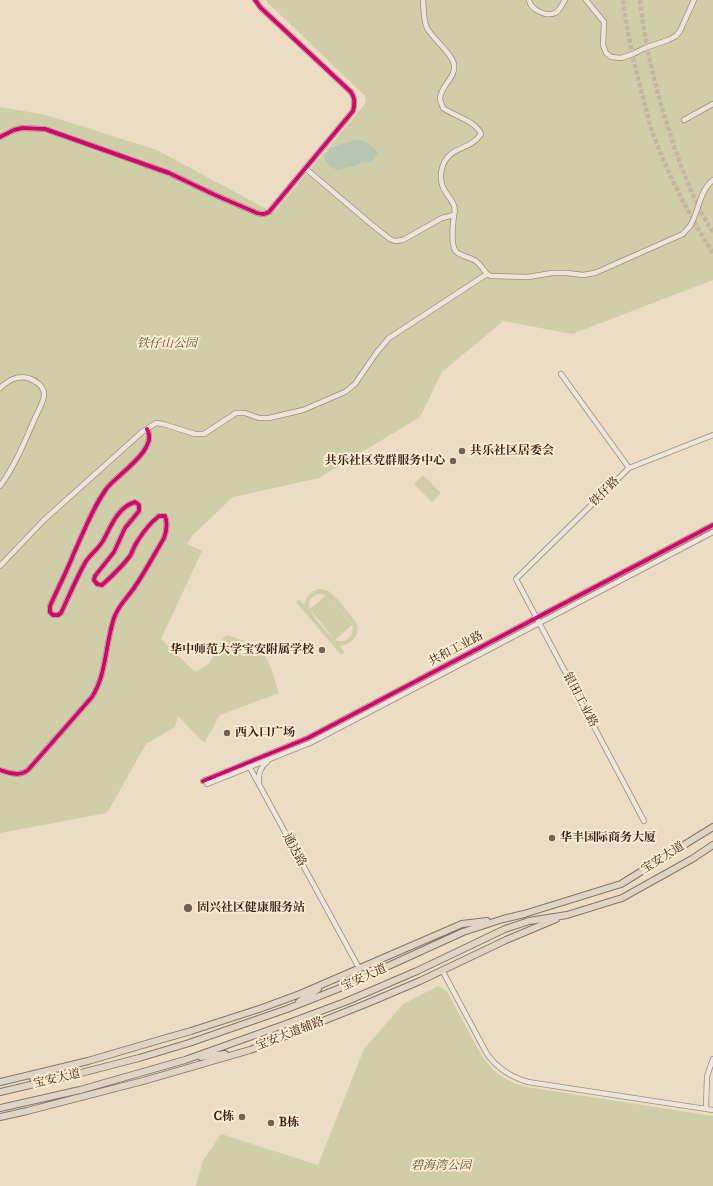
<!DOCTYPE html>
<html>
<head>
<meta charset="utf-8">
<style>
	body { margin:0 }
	canvas { display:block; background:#ebdcc3 }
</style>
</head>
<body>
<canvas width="713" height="1186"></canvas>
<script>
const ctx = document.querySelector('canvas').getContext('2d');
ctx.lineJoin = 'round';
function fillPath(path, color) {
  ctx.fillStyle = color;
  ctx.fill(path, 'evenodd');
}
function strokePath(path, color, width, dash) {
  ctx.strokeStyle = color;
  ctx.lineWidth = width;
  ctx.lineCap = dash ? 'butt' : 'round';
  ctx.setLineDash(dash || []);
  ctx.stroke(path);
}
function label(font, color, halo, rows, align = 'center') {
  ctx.font = font + ' "IM FELL Great Primer","Noto Serif SC",serif';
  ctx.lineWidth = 4;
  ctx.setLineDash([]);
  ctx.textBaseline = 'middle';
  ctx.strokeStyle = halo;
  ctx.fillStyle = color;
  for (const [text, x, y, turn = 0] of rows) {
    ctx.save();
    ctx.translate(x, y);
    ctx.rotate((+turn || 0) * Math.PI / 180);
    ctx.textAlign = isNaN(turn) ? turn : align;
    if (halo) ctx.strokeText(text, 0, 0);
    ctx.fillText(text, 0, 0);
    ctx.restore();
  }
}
const green = new Path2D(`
	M266 0H713V280L572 334 503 321 442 372 420 417 319 478 233 497 192 536 187 544 202 551 161 639 195 672 209 664 224 637 228 635C237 639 247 641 255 646 269 653 274 678 279 693L220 715 205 742 201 740 178 716 175 727 146 744 107 813 0 833V107L46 115 157 150 272 212 276 210 364 105 366 101 365 96 268 3Z
	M423 475 441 493 432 502 414 484Z
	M319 589C324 589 328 590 331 593 336 597 355 619 357 625 360 637 350 645 339 646L345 652 341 655 296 602 299 599 304 605C306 596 311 591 319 589ZM320 594 326 595 310 609 335 640 332 637C323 627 293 600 320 594ZM327 595 352 624C355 635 346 645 335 640L352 625Z
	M438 986 447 991C454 1004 461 1018 469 1032 483 1060 494 1079 527 1087L713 1116V1186H196L203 1161 221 1134 318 1165 364 1049 403 1004Z`);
const water = new Path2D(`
	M357 140C367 140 372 147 378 153L371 162 360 163 355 166 337 170 333 168 325 161C324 145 346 143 357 140Z`);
const minorTunnel = new Path2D(`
	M623 0C627 34 635 68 644 102 647 112 649 123 653 134 669 176 689 216 713 253
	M640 0C646 56 661 110 680 163 689 187 699 211 713 232`);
const minor = new Path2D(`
	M529 0C531 10 546 17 555 13 560 11 562 4 565 0
	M586 0 604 22 603 45 606 53 611 57 621 58 633 54 645 48 668 40 676 36 680 31 694 0
	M684 120 713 104
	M0 137 14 130 22 128 45 129 169 173 215 195 257 213C262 214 264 215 269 212L353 111C355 103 355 98 351 92L261 8 255 0
	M305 168 371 224 390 239 395 241 403 240 442 218 454 215C458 202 444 195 442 184 440 178 441 171 443 165 451 145 470 151 481 134 476 121 454 116 443 108 442 105 440 101 440 99 440 86 456 78 454 65 453 54 433 39 427 28 423 19 424 9 423 0
	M454 215C453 223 451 243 455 250 458 256 468 256 474 260 480 263 483 269 487 274L491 276 528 277 552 273H567L583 275 595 273 683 234C685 231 688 229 690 226 699 212 699 191 713 180
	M561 374 629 468
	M0 388C8 381 16 375 28 378 35 380 44 386 44 394 44 402 38 411 35 418 25 441 15 466 0 486
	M0 566 44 520 142 432 156 423 163 424 195 434H204L236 413H245L259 418H269L303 410 345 392 355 384 377 352 389 338 487 274
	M249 766 359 968
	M0 770C10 773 19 777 28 770L92 697C107 673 105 645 114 618 118 606 127 598 134 588 145 572 154 555 164 538 167 530 168 524 165 516H159C150 523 143 532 137 542 134 546 133 551 130 556 122 567 112 576 102 585L97 584 94 580 95 576 114 552 125 528 139 511V505L135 502C118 507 111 526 104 539 100 548 90 554 85 563 76 579 69 596 61 613L58 615H53L50 612V606C58 588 67 571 74 553 84 531 93 507 107 488 119 473 159 449 147 429
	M203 781 308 738 713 525
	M259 783C258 774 260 767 267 762
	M207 784 310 743 713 532
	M644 821 516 579 629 468 713 435
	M442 970 487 1054C497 1068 511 1077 528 1082L713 1110
	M706 1109 707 1076 713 1059`);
const major = new Path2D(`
	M299 1002 318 989
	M201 1057 225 1054
	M33 1078 54 1076
	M0 1082 88 1061 156 1041 191 1031 262 1008 300 994 462 924 487 921
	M0 1092 77 1074 139 1058 189 1043 287 1009 340 988 463 932 503 919 524 914 621 884 713 827
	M0 1108 80 1090 185 1060 286 1024 345 1002 417 971 505 929 529 921 567 915 622 898 692 859 713 845
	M0 1117 27 1111 143 1081 250 1050 368 1003 420 981 506 940 556 919`);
const cycleway = new Path2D(`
	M0 137 14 130 22 128 45 129 169 173 215 195 257 213C262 214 264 215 269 212L353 111C355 103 355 98 351 92L261 8 255 0
	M0 770C10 773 19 777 28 770L92 697C107 673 105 645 114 618 118 606 127 598 134 588 145 572 154 555 164 538 167 530 168 524 165 516H159C150 523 143 532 137 542 134 546 133 551 130 556 122 567 112 576 102 585L97 584 94 580 95 576 114 552 125 528 139 511V505L135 502C118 507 111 526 104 539 100 548 90 554 85 563 76 579 69 596 61 613L58 615H53L50 612V606C58 588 67 571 74 553 84 531 93 507 107 488 119 473 159 449 147 429
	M203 781 308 738 713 525`);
const markers = [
	[462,451,4,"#736152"],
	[453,461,4,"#736152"],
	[322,650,4,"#736152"],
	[227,733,4,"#736152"],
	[552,838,4,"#736152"],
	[188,908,5,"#736152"],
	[242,1117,4,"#736152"],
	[271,1123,4,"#736152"]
];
const parkNames = [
	["铁仔山公园",167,344],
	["碧海湾公园",441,1166]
];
const poiNames = [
	["共乐社区居委会",470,451],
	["共乐社区党群服务中心",445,461,"right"],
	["华中师范大学宝安附属学校",314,650,"right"],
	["西入口广场",235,733],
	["华丰国际商务大厦",560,838],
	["固兴社区健康服务站",197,908],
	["C栋",234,1117,"right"],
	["B栋",279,1123]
];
const streetNames = [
	["铁仔路",605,492,-45],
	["共和工业路",456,649,-28],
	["银田工业路",580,700,62],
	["通达路",294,850,61],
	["宝安大道",663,858,-32],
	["宝安大道",364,978,-24],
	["宝安大道辅路",290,1034,-21],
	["宝安大道",57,1079,-13]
];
fillPath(green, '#cfcea8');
fillPath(water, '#b6c6b1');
strokePath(minorTunnel, '#c6b6a0', 4.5, [4.5, 2]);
strokePath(minor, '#9a8f80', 6);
strokePath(major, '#807669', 8);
strokePath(minor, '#ede5d9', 4.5);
strokePath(major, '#e0d5c4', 6);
strokePath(cycleway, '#d6006c', 4);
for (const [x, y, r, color] of markers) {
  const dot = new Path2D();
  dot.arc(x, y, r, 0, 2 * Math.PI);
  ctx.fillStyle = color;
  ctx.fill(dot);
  strokePath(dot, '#fcebce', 1.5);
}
label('italic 12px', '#5b503a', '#fcebce', parkNames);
label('bold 12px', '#331f15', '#fcebce', poiNames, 'left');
label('12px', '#331f15', '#fcebce', streetNames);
</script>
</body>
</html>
